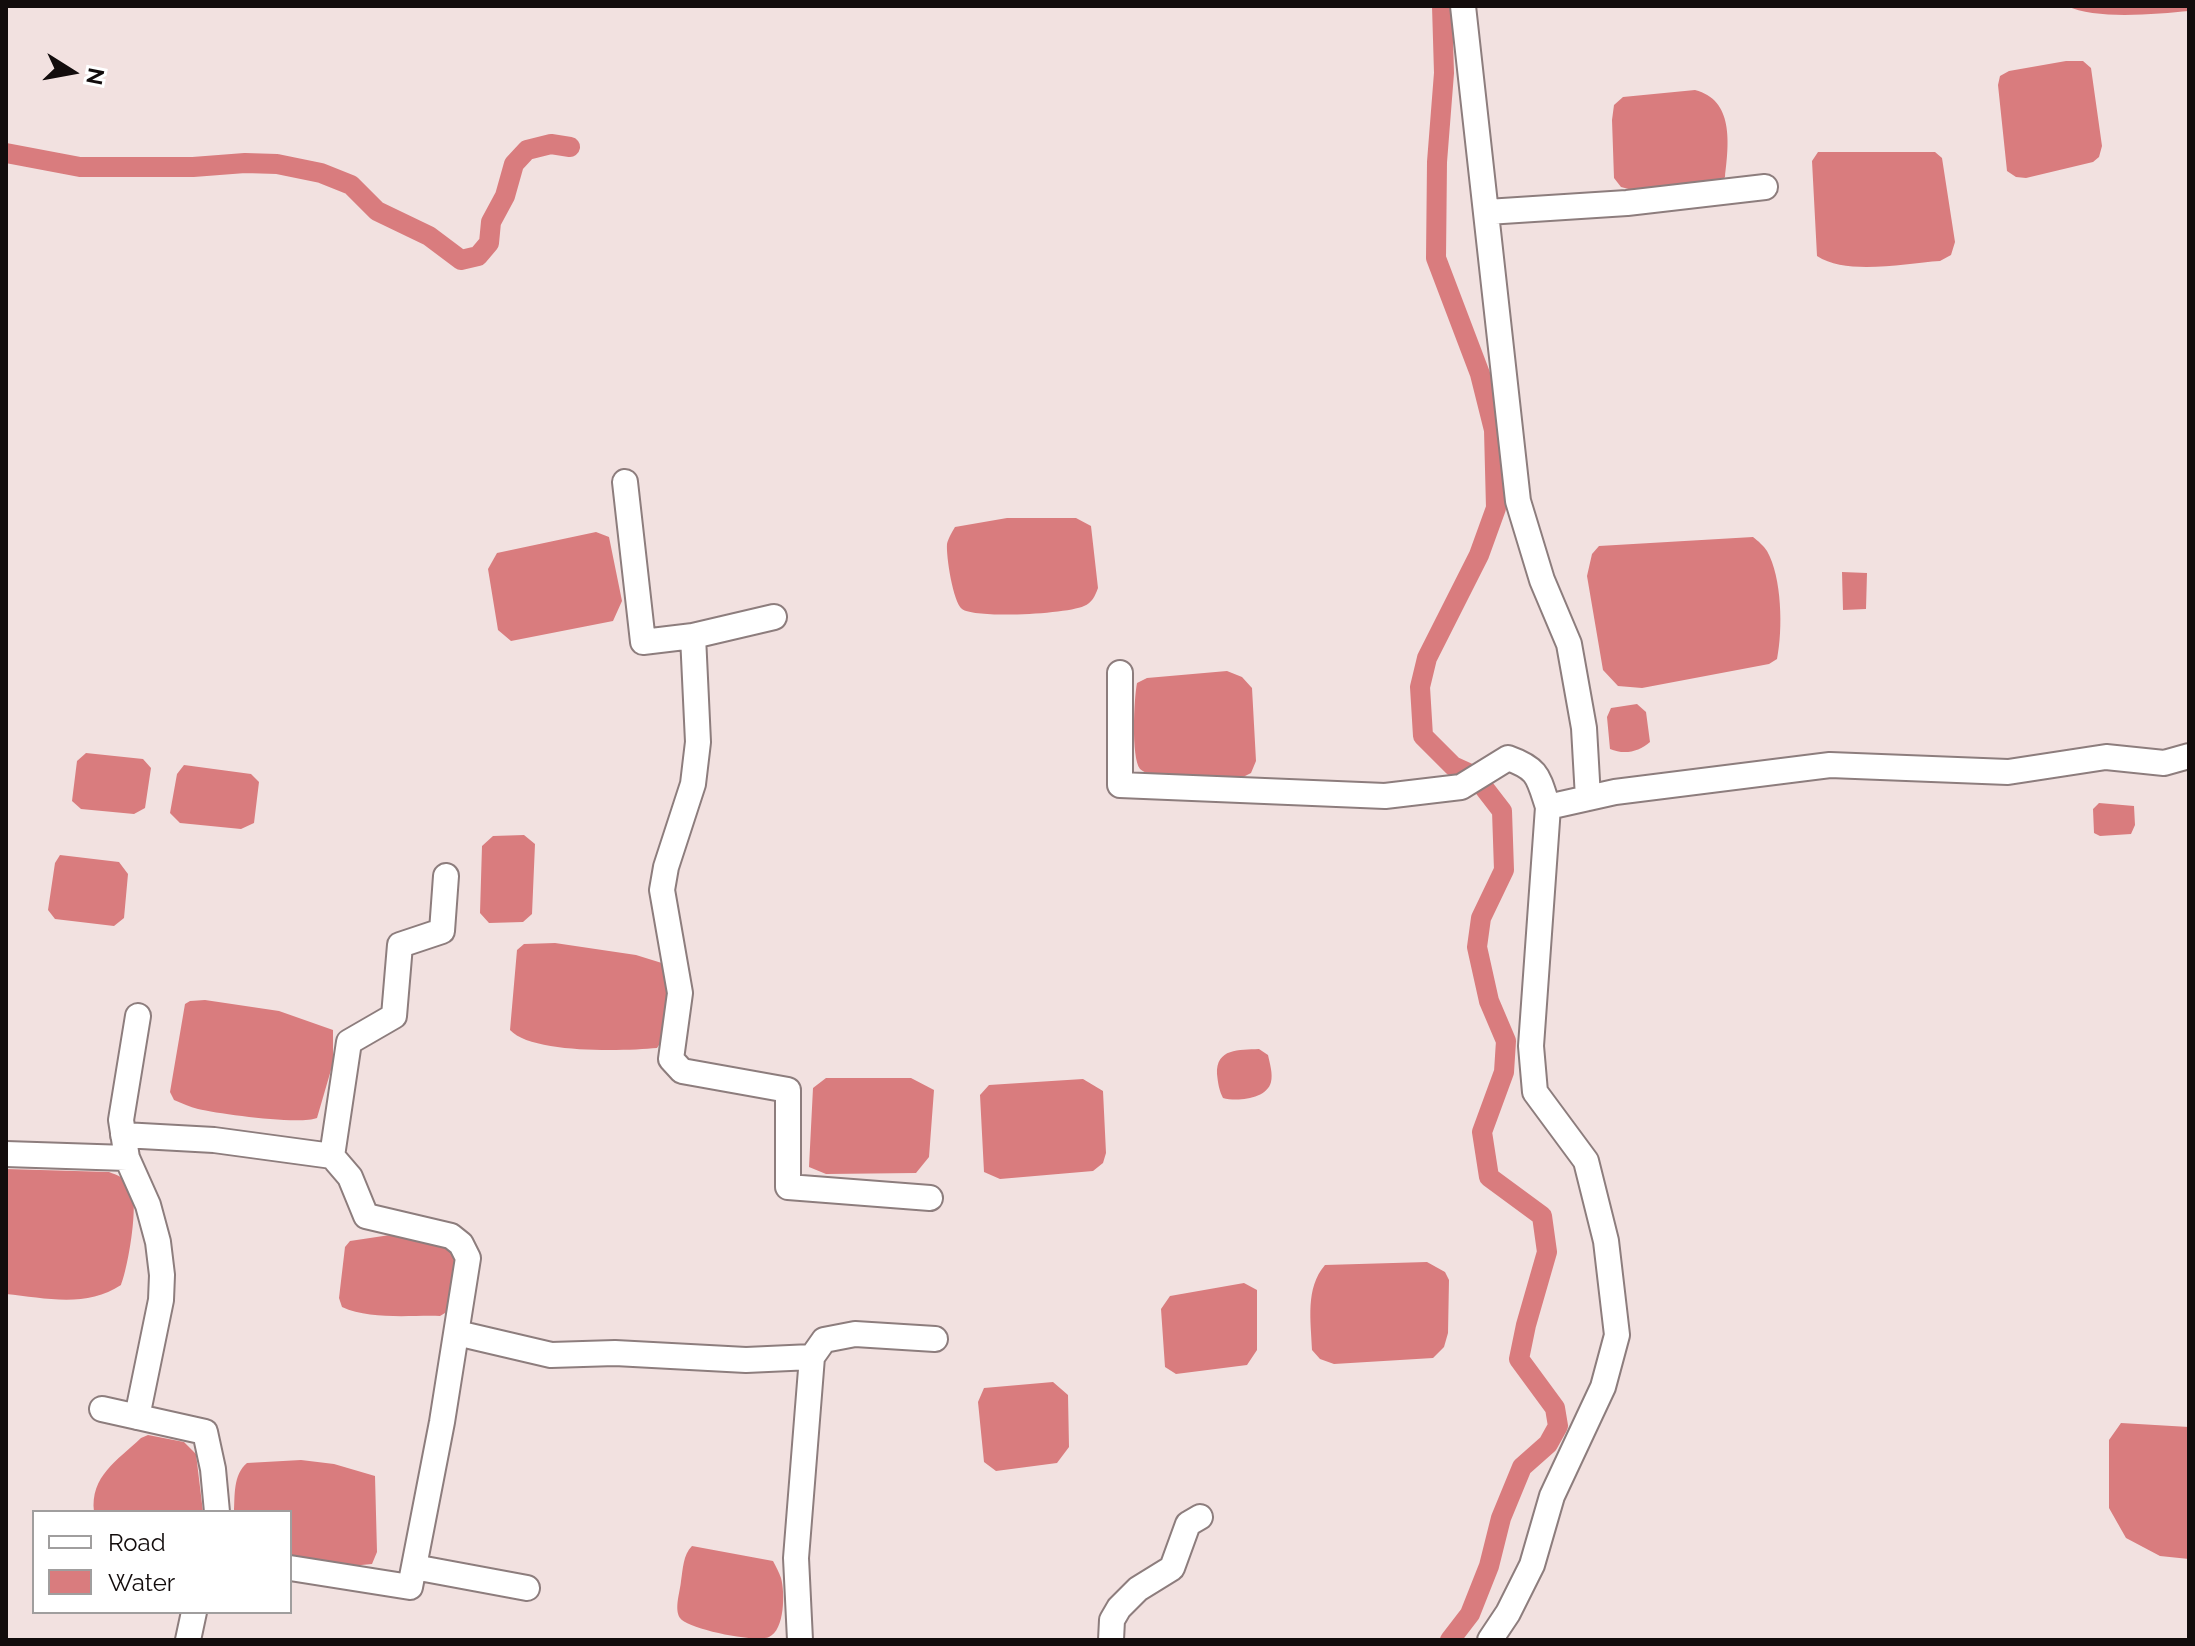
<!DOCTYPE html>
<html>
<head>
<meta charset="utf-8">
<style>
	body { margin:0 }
	#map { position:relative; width:2195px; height:1646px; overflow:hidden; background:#f2e1e0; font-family:Raleway,sans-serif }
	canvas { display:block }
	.frame { position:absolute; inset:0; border:8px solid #120c0c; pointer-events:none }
	.legend { position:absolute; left:32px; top:1510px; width:260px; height:104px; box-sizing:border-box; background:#fff; border:2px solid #a09e9e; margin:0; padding:10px 14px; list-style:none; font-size:24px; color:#120c0c }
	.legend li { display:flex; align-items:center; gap:16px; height:40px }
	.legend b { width:40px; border:2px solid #a09e9e }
	.north { position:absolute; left:32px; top:32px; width:80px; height:80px; -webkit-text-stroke:6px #fff; paint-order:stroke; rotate:101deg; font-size:22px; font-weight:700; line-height:32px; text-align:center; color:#120c0c }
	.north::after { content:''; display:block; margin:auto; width:28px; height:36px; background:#120c0c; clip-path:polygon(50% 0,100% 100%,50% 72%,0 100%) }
</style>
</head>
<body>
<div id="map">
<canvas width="2195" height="1646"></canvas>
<div class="frame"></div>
<ul class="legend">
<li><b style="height:10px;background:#fff"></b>Road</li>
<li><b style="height:22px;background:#d97c7e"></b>Water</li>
</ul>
<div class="north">N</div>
</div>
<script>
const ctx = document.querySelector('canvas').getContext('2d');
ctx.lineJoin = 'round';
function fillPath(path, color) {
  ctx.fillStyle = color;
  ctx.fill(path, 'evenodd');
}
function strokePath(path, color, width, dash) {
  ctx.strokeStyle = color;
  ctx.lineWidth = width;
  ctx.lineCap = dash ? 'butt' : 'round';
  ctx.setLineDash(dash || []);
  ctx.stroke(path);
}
const water = new Path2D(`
	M2067 6H2189V11C2157 14 2095 20 2067 6Z
	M2066 61H2083L2091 68 2102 146 2099 157 2093 162 2026 178 2016 177 2007 171 1998 85 2000 76 2009 71Z
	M1695 90C1734 100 1729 143 1725 177L1721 182 1636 191 1621 187 1614 178 1612 120 1614 105 1623 97Z
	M1818 152H1935L1942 158 1955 242 1951 255 1940 261C1905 263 1848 276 1817 256L1812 161Z
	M1007 518H1076L1091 526 1098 588C1095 596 1092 603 1084 606 1067 614 976 619 962 609 953 602 946 556 947 544 948 539 952 532 955 527Z
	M596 532 609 537 622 601 613 621 511 641 498 630 488 569 497 553Z
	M1753 537C1758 541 1764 546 1767 551 1782 577 1783 630 1777 659L1769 664 1642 688 1618 686 1603 670 1587 576 1592 554 1599 546Z
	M1842 572 1867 573 1866 609 1843 610Z
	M1227 671 1242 677 1252 688 1256 761 1251 773 1241 778 1151 776C1150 775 1141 770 1140 769 1131 757 1134 698 1137 683L1147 678Z
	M1637 704 1646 712 1650 742C1639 752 1624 755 1610 749L1607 717 1611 708Z
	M86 753 143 759 151 768 145 808 134 814 81 809 72 801 77 761Z
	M184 765 251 774 259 782 254 823 241 829 180 823 170 813 177 774Z
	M2099 803 2134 806 2135 825 2131 834 2100 836 2094 833 2093 809Z
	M524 835 535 844 532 914 523 922 489 923 480 913 482 846 493 836Z
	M60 855 119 862 128 874 124 918 114 926 55 919 48 910 55 863Z
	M555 943 636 955 665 964 668 992 661 1042 657 1048C624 1051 532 1054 510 1030L517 950 524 944Z
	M205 1000 279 1011 333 1030V1063L317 1118C299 1125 220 1114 198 1109 190 1107 182 1103 174 1100L170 1092 185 1004 190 1001Z
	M1259 1049 1268 1055C1270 1064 1273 1074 1271 1082 1267 1099 1237 1102 1223 1098 1219 1090 1218 1083 1217 1074 1216 1048 1239 1050 1259 1049Z
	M826 1078H911L934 1090 929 1157 916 1173 826 1174 809 1167 813 1088Z
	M1083 1079 1103 1091 1106 1153 1103 1163 1093 1171 1000 1179 984 1172 980 1095 989 1085Z
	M6 1169 109 1172C117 1175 125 1178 130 1185 140 1200 128 1268 121 1285 87 1308 45 1298 6 1294Z
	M390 1235 448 1241 458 1250 450 1310 440 1316C410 1315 370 1320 342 1307L339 1298 345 1247 350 1241Z
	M1427 1262 1445 1272 1449 1280 1448 1333 1444 1347 1433 1358 1334 1364 1320 1359 1312 1350C1311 1321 1305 1288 1325 1265Z
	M1244 1283 1257 1290V1350L1247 1365 1176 1374 1165 1367 1161 1309 1170 1296Z
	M1053 1382 1068 1395 1069 1447 1057 1463 996 1471 984 1462 978 1402 984 1388Z
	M2121 1423 2189 1427V1559L2160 1556 2126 1538 2109 1508V1440Z
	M148 1435 184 1442 196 1454 203 1512H94C90 1476 117 1461 141 1438Z
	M301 1460 334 1464 375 1476 377 1552 372 1564 351 1566 290 1558V1512H234C235 1495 233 1475 247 1463Z
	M692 1546 773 1561C776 1567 779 1572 781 1578 785 1592 785 1630 769 1637 756 1643 687 1629 680 1618 674 1609 680 1592 681 1581 683 1569 683 1555 692 1546Z`);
const canal = new Path2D(`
	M1442 6 1444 73 1437 162 1436 258 1480 374 1494 430 1496 508 1479 555 1427 658 1420 687 1423 736 1453 766 1475 776 1502 811 1504 870 1481 918 1477 947 1489 1001 1506 1041 1504 1072 1482 1132 1489 1177 1542 1216 1547 1252 1526 1325 1519 1359 1555 1408 1558 1426 1548 1444 1522 1467 1501 1518 1489 1566 1470 1614 1450 1640
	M6 153 80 167H193L245 163 277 164 321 173 351 185 377 211 429 236 461 260 478 256 489 243 491 222 505 196 514 164 527 150 551 144 570 147`);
const street = new Path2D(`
	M1463 6 1518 501 1542 580 1569 644 1584 728 1588 798
	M1487 212 1627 203 1765 187
	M625 482 643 642 693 636
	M774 617 693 636 698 742 693 784 666 867 662 890 680 993 671 1059 682 1071 788 1090V1187L930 1198
	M1120 673V785L1385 796 1461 787 1508 758C1539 769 1538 777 1548 807L1531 1046 1535 1092 1586 1161 1606 1241 1617 1335 1603 1387 1552 1496 1532 1565 1508 1613 1490 1640
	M1548 807 1615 792 1830 765 2008 772 2106 757 2164 763 2189 756
	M123 1135 214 1140 332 1156 350 1177 366 1216 451 1236 461 1244 468 1258 442 1422 410 1587 290 1568
	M6 1154 127 1158
	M332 1156 349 1042 394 1016 400 945 442 931 446 876
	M457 1333 551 1355 615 1353 746 1360 812 1357 824 1340 855 1334 935 1339
	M102 1409 205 1432 213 1469 217 1512
	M137 1417 161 1300 162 1275 158 1242 148 1205 127 1158 121 1120 138 1016
	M414 1567 527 1588
	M188 1640 194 1612
	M800 1640 796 1558 812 1357
	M1111 1640 1112 1620 1119 1608 1138 1589 1172 1568 1188 1524 1200 1517`);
fillPath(water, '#d97c7e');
strokePath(canal, '#d97c7e', 20);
strokePath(street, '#8d7d7d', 28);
strokePath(street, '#fff', 24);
</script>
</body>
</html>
